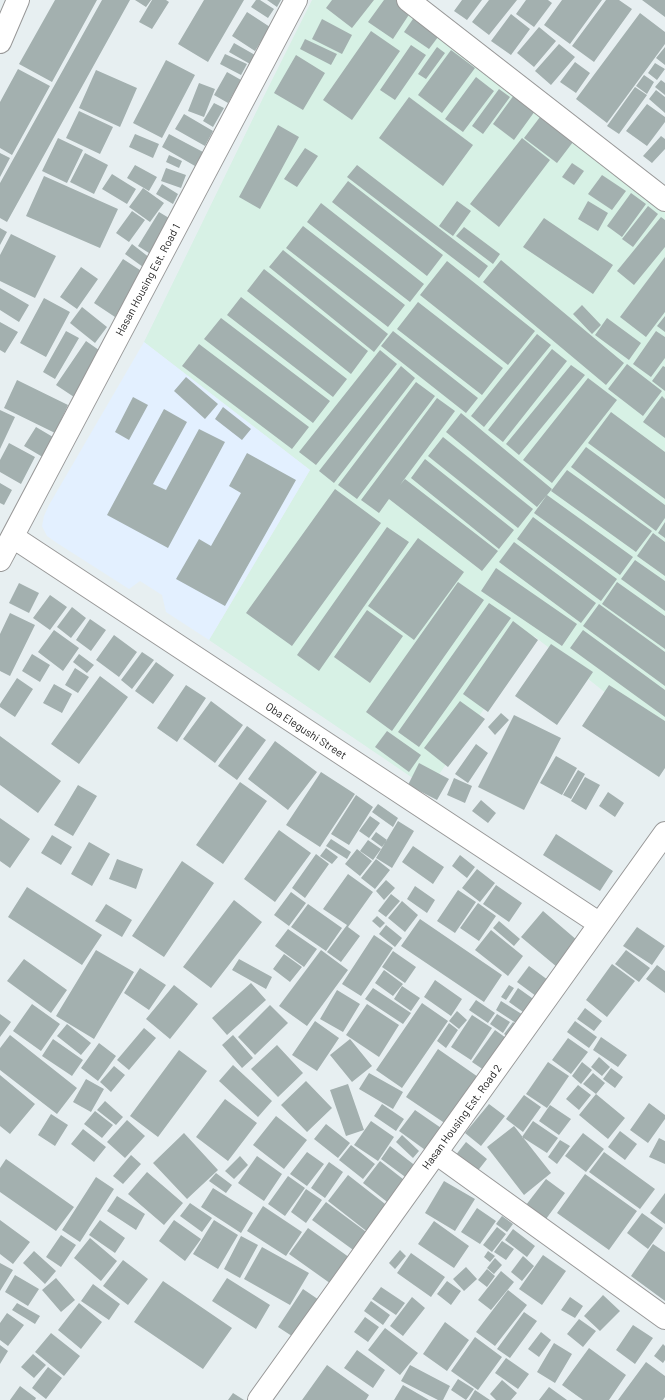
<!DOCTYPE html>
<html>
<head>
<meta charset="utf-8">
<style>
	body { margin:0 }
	canvas { display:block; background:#e7eff1 }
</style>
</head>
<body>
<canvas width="665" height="1400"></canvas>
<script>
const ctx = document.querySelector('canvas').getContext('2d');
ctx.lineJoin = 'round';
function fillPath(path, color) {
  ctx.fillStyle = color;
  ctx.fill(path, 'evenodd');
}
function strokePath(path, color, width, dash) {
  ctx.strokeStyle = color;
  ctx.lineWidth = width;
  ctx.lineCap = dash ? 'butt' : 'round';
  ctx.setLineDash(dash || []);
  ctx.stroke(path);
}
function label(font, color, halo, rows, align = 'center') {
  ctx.font = font + ' Barlow,sans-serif';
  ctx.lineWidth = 3;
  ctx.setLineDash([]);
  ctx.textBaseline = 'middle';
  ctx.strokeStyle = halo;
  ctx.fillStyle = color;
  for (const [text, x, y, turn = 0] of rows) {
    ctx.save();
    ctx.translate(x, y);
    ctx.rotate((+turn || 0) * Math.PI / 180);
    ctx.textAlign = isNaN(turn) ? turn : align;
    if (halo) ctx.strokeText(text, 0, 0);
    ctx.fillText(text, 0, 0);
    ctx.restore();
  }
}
const commercial = new Path2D(`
	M312 0H403L665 205V740L534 636 429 789 209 640 310 470 144 342 263 98Z`);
const education = new Path2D(`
	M144 342 310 470 209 640 166 612 162 595 140 581 129 589 57 543 47 536 42 526 44 516 49 505Z`);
const building = new Path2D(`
	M55 0H97L52 82 19 64Z
	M102 0H130L7 222 0 218V183Z
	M135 0H151L146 7Z
	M152 0H166L169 2 152 29 139 22Z
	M204 0H244L208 62 178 44Z
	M256 0H260L274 9 268 18 251 7Z
	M267 0H281L277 7Z
	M332 0H374L352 28 326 8Z
	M384 0H396L412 10 393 39 368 22Z
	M462 0H482L467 20 454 11Z
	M489 0H517L489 35 472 22Z
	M526 0H548L552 3 534 27 516 14Z
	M562 0H602L570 44 544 25Z
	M606 0H619L632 9 594 62 572 46Z
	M642 0H665V17Z
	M247 12 270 27 255 51 232 36Z
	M640 13 665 32V44L607 123 576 99Z
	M511 14 530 29 511 55 491 41Z
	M415 16 441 33 429 49 404 32Z
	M322 19 352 35 342 54 312 39Z
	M539 27 556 41 534 67 517 53Z
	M371 31 400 51 352 120 323 100Z
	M305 39 337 54 331 65 300 49Z
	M234 43 255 55 250 64 229 52Z
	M559 44 575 57 551 85 535 71Z
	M411 45 426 55 395 100 380 90Z
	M437 47 445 53 426 79 418 74Z
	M665 47V65L656 58Z
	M451 50 475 68 442 113 418 95Z
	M225 54 247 64 241 75 220 64Z
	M296 55 325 73 303 110 274 93Z
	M166 60 195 75 162 138 133 123Z
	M575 62 590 73 576 93 560 82Z
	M655 63 665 69 657 80 648 73Z
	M18 69 50 86 12 155 0 148V102Z
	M96 70 137 88 120 127 79 108Z
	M227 72 241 80 228 103 214 95Z
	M644 75 654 82 647 94 636 86Z
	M476 77 494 91 463 132 445 119Z
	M661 80 665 83V95L655 87Z
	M199 83 215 89 204 117 188 111Z
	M635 87 647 95 619 134 607 126Z
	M499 89 510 97 483 134 472 126Z
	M656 90 665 97V113L649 99Z
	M514 95 535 111 514 140 493 124Z
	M409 97 473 145 443 186 379 138Z
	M214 103 224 108 213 127 203 121Z
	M647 104 665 117V122L647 146 626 131Z
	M79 111 113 127 100 154 66 138Z
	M184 114 213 131 205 146 175 129Z
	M540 117 573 142 557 163 524 138Z
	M278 125 299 137 260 209 239 197Z
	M135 134 159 144 153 158 129 147Z
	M169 134 203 152 195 166 162 147Z
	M661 136 665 139V149L652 163 643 156Z
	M58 138 83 150 67 183 42 171Z
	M522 138 550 160 499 227 470 204Z
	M305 148 318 156 297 187 284 179Z
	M0 153 10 158 0 177Z
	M85 153 108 165 94 194 70 182Z
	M169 155 182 161 179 168 166 162Z
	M572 163 584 171 574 185 562 177Z
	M135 165 157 177 149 191 127 178Z
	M357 165 488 266 479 278 347 177Z
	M166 168 186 175 181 188 161 181Z
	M112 174 136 189 127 204 102 189Z
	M602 175 626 191 612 210 588 194Z
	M44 176 118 209 100 248 26 216Z
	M348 181 443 255 427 276 332 202Z
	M162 184 178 194 173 204 156 194Z
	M143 188 164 203 150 222 129 207Z
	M631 193 646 204 622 237 607 226Z
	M457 201 471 211 453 236 439 226Z
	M588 201 608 213 598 231 578 219Z
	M321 203 424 284 410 302 307 222Z
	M648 206 658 214 633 247 622 239Z
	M132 211 145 220 129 242 116 233Z
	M159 212 174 221 152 255 138 246Z
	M661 217 665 220V247L634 285 617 271Z
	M544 218 613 265 593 294 523 247Z
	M303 226 405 305 388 327 286 248Z
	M464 227 500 254 493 264 456 236Z
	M0 228 7 232 0 245Z
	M11 234 56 256 35 298 0 281V255Z
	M132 244 150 258 143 267 125 254Z
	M283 250 388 334 374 352 269 267Z
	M665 257V312L646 337 620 317Z
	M123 259 143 272 115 317 94 303Z
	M501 260 624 363 606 385 483 282Z
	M447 261 535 331 508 365 420 295Z
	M81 267 98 279 77 309 60 297Z
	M264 269 368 351 351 374 247 291Z
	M0 288 29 305 19 322 0 310Z
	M241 297 347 379 333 397 227 315Z
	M44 298 70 312 46 357 20 343Z
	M418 302 503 368 482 395 397 329Z
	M582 305 601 325 592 334 573 314Z
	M82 307 107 327 95 343 70 323Z
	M665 316V332L657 326Z
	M221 318 330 401 313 423 204 339Z
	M607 318 641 343 629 360 595 335Z
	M0 322 18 332 5 353 0 350Z
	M66 331 79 338 55 379 43 372Z
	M393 331 478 398 466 413 381 346Z
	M656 331 665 337V358L651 377 633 364Z
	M537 334 551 345 484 427 471 416Z
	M86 341 106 355 77 399 56 385Z
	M199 344 309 427 292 449 182 366Z
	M552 349 567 361 503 442 488 430Z
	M380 350 397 364 316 465 299 452Z
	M627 364 662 391 643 416 608 389Z
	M571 365 585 375 519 455 506 444Z
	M401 366 415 378 334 483 319 471Z
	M663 366 665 367V391L652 381Z
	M186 377 218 404 205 419 174 391Z
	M588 378 617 400 552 483 523 460Z
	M17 380 68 405 55 433 4 408Z
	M416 382 435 396 357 499 338 485Z
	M662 396 665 399V438L643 422Z
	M133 397 148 405 129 440 115 432Z
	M437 398 455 411 400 485 405 479 498 551 482 571 389 499 379 513 361 500Z
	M223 407 251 429 242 440 215 419Z
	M164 409 187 422 153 484 166 490 199 429 225 442 168 548 107 515Z
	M0 410 15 417 0 449Z
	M611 412 665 452V499L588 443Z
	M461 413 552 489 537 507 446 432Z
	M36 427 58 440 46 459 24 446Z
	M443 437 533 509 518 528 428 456Z
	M9 443 35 457 21 484 0 472V460Z
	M586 447 665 505V518L656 531 571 467Z
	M247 453 296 480 225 606 176 579 199 539 211 546 241 493 229 486Z
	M425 459 514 530 499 549 411 478Z
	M567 470 652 531 636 552 551 491Z
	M0 483 12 490 4 505 0 503Z
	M335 489 381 523 292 646 246 613Z
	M547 495 633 557 620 575 534 513Z
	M533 517 617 579 601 601 517 539Z
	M665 522V538L658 533Z
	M387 527 409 542 319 671 297 655Z
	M653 533 665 542V576L637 556Z
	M418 538 464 572 414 640 368 606Z
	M514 542 596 603 581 623 499 562Z
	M635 560 665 581V611L621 579Z
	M496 568 577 624 562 646 481 591Z
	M458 582 484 600 392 731 366 712Z
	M617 582 665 616V649L602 604Z
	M19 583 39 593 29 613 9 603Z
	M50 595 67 607 50 630 33 618Z
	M489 603 511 618 419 747 398 732Z
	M599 604 665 652V686L583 626Z
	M72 607 86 618 71 638 57 627Z
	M367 610 403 636 370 683 334 657Z
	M10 613 35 625 10 676 0 671V634Z
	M90 619 106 630 91 651 76 640Z
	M513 621 538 640 488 712 463 694Z
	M54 630 79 648 63 671 38 652Z
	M583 630 665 690V717L570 648Z
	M114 635 137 652 119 677 96 660Z
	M551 644 593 672 557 725 515 696Z
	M142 652 154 660 132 689 121 680Z
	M32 654 50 665 40 682 22 671Z
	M79 654 94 665 87 673 73 662Z
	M156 662 174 675 153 704 135 691Z
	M75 668 89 677 78 693 65 685Z
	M100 676 128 697 79 764 51 744Z
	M17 678 33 689 15 717 0 707V704Z
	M54 684 72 694 62 713 43 703Z
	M186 685 206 698 177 742 157 728Z
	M609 685 665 721V768L659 777 582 726Z
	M211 701 243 725 215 763 183 739Z
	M460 701 485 719 448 767 424 748Z
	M501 713 509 720 495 735 488 727Z
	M514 715 561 738 524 810 478 787Z
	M247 726 266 740 237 780 218 766Z
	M387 731 421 755 409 772 375 747Z
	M0 736 61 781 38 813 0 785Z
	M275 741 317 772 288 810 248 779Z
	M476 744 488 753 468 783 455 774Z
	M556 756 577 768 562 795 540 783Z
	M419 763 449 779 437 800 408 785Z
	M578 770 585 774 571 799 563 795Z
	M321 772 355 794 320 847 286 825Z
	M585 777 600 785 586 810 571 801Z
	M454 778 472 786 465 803 447 795Z
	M240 782 267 801 223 864 196 845Z
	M78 785 97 796 73 836 54 825Z
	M608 792 624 803 615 817 599 806Z
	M356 795 373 807 349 845 331 834Z
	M481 800 496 813 488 823 472 811Z
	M378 804 398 818 393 827 372 812Z
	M370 816 380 823 369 838 359 831Z
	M0 818 30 839 10 868 0 861Z
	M398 821 414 831 392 868 376 858Z
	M279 830 311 853 275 902 244 879Z
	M376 832 387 840 382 847 371 839Z
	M556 834 613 871 600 891 543 855Z
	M52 835 72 847 61 865 41 853Z
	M331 839 351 852 347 859 326 846Z
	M368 840 381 849 373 860 360 851Z
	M89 842 110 854 92 886 71 874Z
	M413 846 444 867 433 884 402 862Z
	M326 848 338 857 332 864 320 856Z
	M357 849 372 861 360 876 345 864Z
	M316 854 329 864 305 898 292 888Z
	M460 855 475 867 467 878 452 866Z
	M117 859 143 869 136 889 109 879Z
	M376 859 390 870 375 889 361 878Z
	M182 861 214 883 164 957 132 936Z
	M477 869 495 883 480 902 462 888Z
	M348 874 373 892 348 927 360 936 341 962 327 952 347 925 323 909Z
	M386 880 395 888 384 900 376 891Z
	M496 885 522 903 509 922 483 904Z
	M415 886 435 900 427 913 407 899Z
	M27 887 102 935 82 965 8 917Z
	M458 890 476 902 455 933 437 921Z
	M291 892 306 903 289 926 274 915Z
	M391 894 400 901 386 917 378 911Z
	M234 900 262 922 211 988 183 967Z
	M402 901 418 915 405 932 388 918Z
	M478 903 496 916 479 941 460 928Z
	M106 904 132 920 122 937 95 921Z
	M308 904 342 928 326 951 291 927Z
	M543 911 578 941 557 967 521 937Z
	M377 916 385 923 380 928 372 921Z
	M420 919 502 975 484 1002 401 946Z
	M499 921 520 939 514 946 493 928Z
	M386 925 402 938 395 947 379 934Z
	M637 927 665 946 652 965 623 946Z
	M288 929 317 949 304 967 275 946Z
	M491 930 523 956 508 976 475 950Z
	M374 935 393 948 361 996 342 984Z
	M96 950 134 972 94 1039 56 1016Z
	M321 950 348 970 307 1026 279 1006Z
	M626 950 650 968 639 982 615 964Z
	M393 951 416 967 405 983 382 967Z
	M284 954 302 967 290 982 273 969Z
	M24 959 67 990 51 1013 7 981Z
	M239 959 272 977 266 989 232 970Z
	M612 964 635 981 607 1017 586 1000Z
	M657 965 665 971V993L646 979Z
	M529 966 552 983 540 999 517 982Z
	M140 968 166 985 149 1010 124 993Z
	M384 970 403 984 393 996 375 983Z
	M435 980 462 999 451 1016 424 997Z
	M251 983 266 1000 227 1035 212 1018Z
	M174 985 198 1004 170 1039 146 1019Z
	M509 985 514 988 506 1000 501 997Z
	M402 986 420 998 411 1011 394 999Z
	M373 988 411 1013 403 1024 365 999Z
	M518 988 539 1003 530 1017 509 1002Z
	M337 990 360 1004 343 1032 320 1019Z
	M476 1000 495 1013 488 1023 469 1010Z
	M501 1001 528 1018 522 1027 496 1010Z
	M422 1003 448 1021 402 1088 376 1070Z
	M32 1004 60 1024 41 1051 13 1031Z
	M367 1004 399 1025 379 1057 346 1035Z
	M270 1005 288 1023 255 1055 238 1037Z
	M585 1008 602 1021 594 1031 577 1019Z
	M457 1011 467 1020 459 1029 449 1021Z
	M0 1014 11 1022 0 1037Z
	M497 1014 510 1022 503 1033 490 1024Z
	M472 1015 492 1028 471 1060 451 1047Z
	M315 1021 339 1038 317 1071 292 1055Z
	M575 1021 597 1037 589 1048 567 1032Z
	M513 1022 522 1029 514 1041 504 1034Z
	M449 1023 458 1030 446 1048 437 1041Z
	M67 1024 91 1043 81 1055 57 1036Z
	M144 1028 156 1038 129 1070 117 1060Z
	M495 1030 513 1043 490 1074 472 1062Z
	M10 1035 77 1088 57 1114 0 1070V1048Z
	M233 1035 253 1058 242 1068 222 1045Z
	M601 1037 627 1055 618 1067 593 1050Z
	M568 1038 588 1052 571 1074 552 1060Z
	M53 1039 83 1060 72 1076 42 1056Z
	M350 1039 372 1066 352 1082 330 1055Z
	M99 1043 116 1056 98 1081 81 1068Z
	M277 1045 303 1073 278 1097 251 1069Z
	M438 1049 481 1079 449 1126 406 1097Z
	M179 1050 207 1071 158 1137 130 1116Z
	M599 1057 610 1067 602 1076 591 1067Z
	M548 1062 569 1076 547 1108 526 1094Z
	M582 1062 592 1070 581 1084 572 1076Z
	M233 1065 272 1101 258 1117 219 1081Z
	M114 1066 125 1075 111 1092 100 1082Z
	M611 1068 623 1077 615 1088 603 1079Z
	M369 1073 403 1092 393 1109 359 1089Z
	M593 1073 605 1083 596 1094 583 1084Z
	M0 1075 35 1104 10 1134 0 1126Z
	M86 1079 104 1089 91 1112 73 1102Z
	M306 1081 332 1108 307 1132 281 1105Z
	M348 1084 364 1130 346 1136 330 1090Z
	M578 1085 591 1095 579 1110 566 1099Z
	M596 1094 625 1118 608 1139 579 1115Z
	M524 1095 541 1107 523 1132 506 1119Z
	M225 1099 257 1123 228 1161 196 1137Z
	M105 1101 123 1117 116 1125 97 1110Z
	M649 1103 665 1115V1119L648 1143 630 1130Z
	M382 1104 404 1119 396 1131 374 1116Z
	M489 1104 505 1116 481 1146 465 1133Z
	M550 1105 571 1119 559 1135 539 1121Z
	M415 1110 444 1130 428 1152 399 1131Z
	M95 1111 113 1125 102 1138 84 1124Z
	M51 1114 68 1125 55 1146 38 1135Z
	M276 1116 307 1140 284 1169 253 1145Z
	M127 1120 145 1136 125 1158 107 1142Z
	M371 1121 394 1137 378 1161 354 1145Z
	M533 1121 558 1138 547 1153 522 1137Z
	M326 1124 350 1143 338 1158 314 1139Z
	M514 1126 551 1173 524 1195 487 1147Z
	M83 1129 106 1147 94 1162 71 1144Z
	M620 1131 637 1144 625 1160 608 1147Z
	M184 1133 218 1170 187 1199 153 1163Z
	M583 1133 604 1149 586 1172 565 1156Z
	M402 1135 419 1151 413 1158 396 1142Z
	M659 1138 665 1141V1164L649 1157Z
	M560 1140 570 1146 557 1164 548 1157Z
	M466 1142 487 1159 476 1173 455 1156Z
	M351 1145 375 1164 363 1179 339 1160Z
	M390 1146 417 1167 408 1179 381 1159Z
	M307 1152 324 1164 307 1186 290 1174Z
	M604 1152 655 1189 640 1209 589 1172Z
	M131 1155 141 1164 123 1184 113 1176Z
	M240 1156 248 1165 234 1179 225 1171Z
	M257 1156 282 1174 264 1201 238 1183Z
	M6 1159 74 1207 56 1231 0 1192V1168Z
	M380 1161 408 1183 391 1205 363 1183Z
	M329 1162 343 1172 325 1198 311 1188Z
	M147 1172 183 1203 164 1225 128 1194Z
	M216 1173 232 1185 226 1193 209 1181Z
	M585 1174 637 1211 609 1250 557 1213Z
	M348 1175 389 1207 369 1233 328 1201Z
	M288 1176 305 1188 285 1216 268 1204Z
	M96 1177 114 1189 80 1242 62 1230Z
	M546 1179 565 1193 546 1219 526 1205Z
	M444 1181 475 1199 455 1231 425 1213Z
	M213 1188 253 1213 241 1233 201 1207Z
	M306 1189 322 1200 306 1223 291 1212Z
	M665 1193V1224L650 1213Z
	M117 1196 145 1214 136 1230 107 1211Z
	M326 1202 369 1234 356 1252 312 1220Z
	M190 1203 212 1218 202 1232 180 1216Z
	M263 1206 302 1232 286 1256 247 1231Z
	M477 1208 496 1221 480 1244 461 1232Z
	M642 1213 663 1228 648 1249 627 1233Z
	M502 1216 513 1224 507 1232 496 1224Z
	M0 1220 30 1242 13 1264 0 1254Z
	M100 1220 125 1238 115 1253 89 1235Z
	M174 1220 201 1239 185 1261 159 1241Z
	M214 1220 238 1235 218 1269 193 1254Z
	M434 1221 469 1246 454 1268 418 1244Z
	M497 1227 506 1234 492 1252 483 1245Z
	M308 1228 353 1260 334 1286 289 1254Z
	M513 1229 535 1246 527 1257 505 1240Z
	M61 1235 76 1245 61 1267 46 1257Z
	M241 1236 258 1245 240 1278 224 1269Z
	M90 1238 117 1261 101 1281 74 1258Z
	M502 1241 514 1249 506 1260 494 1252Z
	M653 1244 665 1252V1301L631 1276Z
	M262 1247 309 1273 290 1305 244 1279Z
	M400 1250 406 1256 395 1269 389 1263Z
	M34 1251 56 1271 45 1284 23 1263Z
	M488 1251 495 1256 490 1262 484 1257Z
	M411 1253 445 1277 431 1297 397 1273Z
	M543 1255 566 1271 542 1305 519 1289Z
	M523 1256 534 1266 522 1281 511 1272Z
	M495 1258 502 1265 494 1274 487 1268Z
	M123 1260 148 1279 128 1305 103 1286Z
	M0 1263 13 1270 0 1291Z
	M466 1267 477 1279 464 1291 453 1279Z
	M487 1269 495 1276 487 1287 478 1280Z
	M501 1271 514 1282 491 1310 478 1300Z
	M15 1275 39 1289 28 1306 5 1292Z
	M56 1278 75 1300 61 1312 42 1290Z
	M227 1278 270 1305 256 1329 212 1301Z
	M163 1281 232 1328 203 1369 134 1322Z
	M447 1281 461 1291 451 1305 437 1294Z
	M93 1284 120 1304 109 1320 81 1301Z
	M381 1287 405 1303 396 1315 372 1299Z
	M303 1289 322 1302 298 1340 278 1327Z
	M508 1290 527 1305 495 1346 476 1332Z
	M603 1295 620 1311 600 1331 584 1316Z
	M412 1297 425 1308 403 1336 390 1326Z
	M570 1297 583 1306 575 1318 561 1310Z
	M371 1301 390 1315 383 1325 364 1311Z
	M17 1303 40 1316 35 1324 12 1310Z
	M79 1303 102 1322 81 1349 58 1330Z
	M524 1312 537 1321 510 1358 497 1349Z
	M7 1313 24 1325 8 1346 0 1340V1323Z
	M365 1317 379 1327 368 1342 354 1332Z
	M579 1319 596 1331 583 1347 567 1334Z
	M445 1322 469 1340 447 1371 423 1354Z
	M633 1325 653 1338 635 1364 616 1350Z
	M385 1328 418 1353 400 1375 368 1350Z
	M541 1332 551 1340 539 1357 528 1349Z
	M51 1333 80 1356 64 1376 35 1352Z
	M475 1337 502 1357 478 1390 451 1371Z
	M554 1343 572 1354 555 1383 537 1372Z
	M663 1344 665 1346V1360L663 1363 654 1356Z
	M0 1345 8 1351 0 1364Z
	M589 1348 626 1375 609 1400H583L562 1385Z
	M357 1350 385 1370 373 1388 344 1368Z
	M33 1354 46 1365 34 1378 21 1367Z
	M506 1358 529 1374 518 1389 495 1373Z
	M646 1362 665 1376V1397L663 1400H618Z
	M327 1365 369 1395 366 1400H302Z
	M410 1365 450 1386 443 1400H438L401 1381Z
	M48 1367 62 1378 46 1399 32 1388Z
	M458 1379 474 1389 466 1400 451 1390Z
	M502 1380 517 1393 511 1400H496L490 1394Z
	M403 1385 429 1400H394Z
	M20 1386 36 1398 35 1400H10Z
	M549 1387 567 1400H539Z
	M475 1390 490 1400H469Z
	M233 1393 244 1400H228Z`);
const minor = new Path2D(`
	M408 0 665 200
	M0 42 18 0
	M13 537 600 924
	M0 560 296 0
	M436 1153 665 1318
	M259 1400 665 833`);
const streetNames = [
	["Hasan Housing Est. Road 1",148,280,-62],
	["Oba Elegushi Street",306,731,33],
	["Hasan Housing Est. Road 2",462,1117,-54]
];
fillPath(commercial, '#d7f1e5');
fillPath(education, '#e3f0ff');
fillPath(building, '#a3b0af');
strokePath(minor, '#989898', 24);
strokePath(minor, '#fff', 22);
label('11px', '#212121', '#fff', streetNames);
</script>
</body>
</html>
